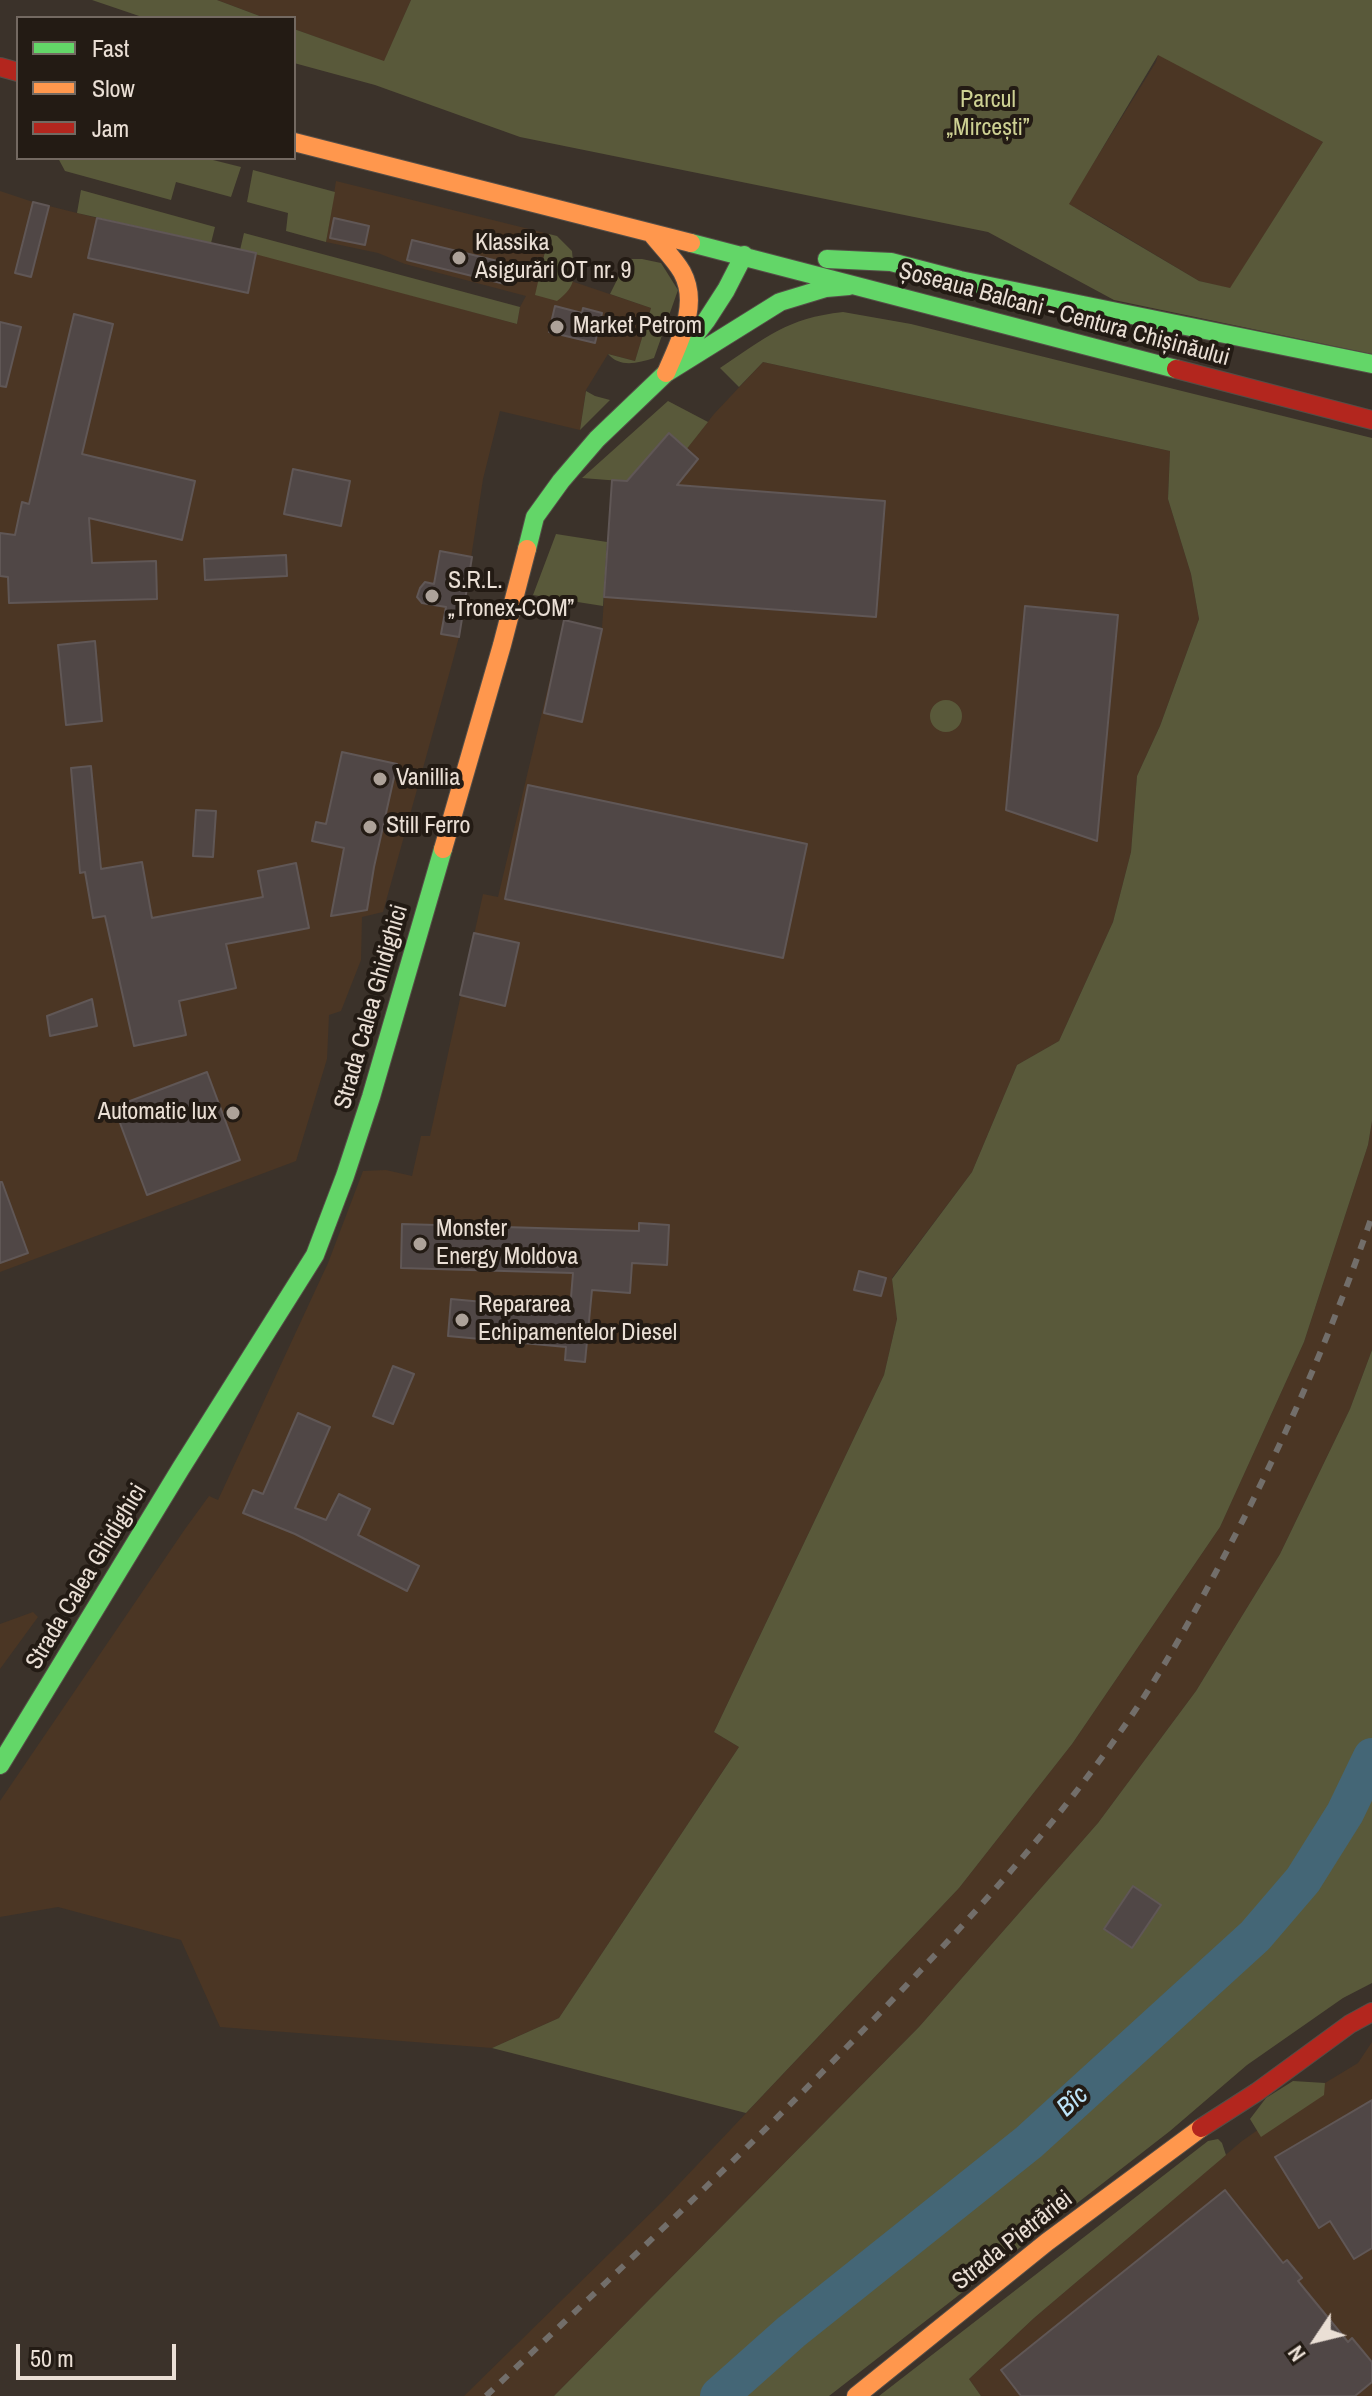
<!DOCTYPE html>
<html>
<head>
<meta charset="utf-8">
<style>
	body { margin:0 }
	#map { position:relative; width:1372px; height:2396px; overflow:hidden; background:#3b322a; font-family:"Archivo Narrow",sans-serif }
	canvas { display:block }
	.legend { position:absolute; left:16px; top:16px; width:280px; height:144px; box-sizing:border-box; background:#231b14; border:2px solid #736961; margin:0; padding:10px 14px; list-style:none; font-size:24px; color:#eadfd5 }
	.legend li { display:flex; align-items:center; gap:16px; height:40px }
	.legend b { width:40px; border:2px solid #736961 }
	.north { position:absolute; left:1276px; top:2300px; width:80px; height:80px; -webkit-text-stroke:6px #231b14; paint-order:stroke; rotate:235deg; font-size:22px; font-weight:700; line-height:32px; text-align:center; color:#eadfd5 }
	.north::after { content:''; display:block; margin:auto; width:28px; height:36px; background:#eadfd5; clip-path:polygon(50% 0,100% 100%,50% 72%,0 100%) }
	.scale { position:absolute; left:16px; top:2344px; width:160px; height:36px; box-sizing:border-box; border:4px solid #eadfd5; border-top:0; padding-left:10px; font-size:24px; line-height:28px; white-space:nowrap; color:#eadfd5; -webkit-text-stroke:6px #231b14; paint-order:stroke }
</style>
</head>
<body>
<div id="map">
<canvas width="1372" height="2396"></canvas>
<ul class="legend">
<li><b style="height:10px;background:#63d668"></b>Fast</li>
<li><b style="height:10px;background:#ff974d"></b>Slow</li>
<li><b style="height:10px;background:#b3261e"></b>Jam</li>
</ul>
<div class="north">N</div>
<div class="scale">50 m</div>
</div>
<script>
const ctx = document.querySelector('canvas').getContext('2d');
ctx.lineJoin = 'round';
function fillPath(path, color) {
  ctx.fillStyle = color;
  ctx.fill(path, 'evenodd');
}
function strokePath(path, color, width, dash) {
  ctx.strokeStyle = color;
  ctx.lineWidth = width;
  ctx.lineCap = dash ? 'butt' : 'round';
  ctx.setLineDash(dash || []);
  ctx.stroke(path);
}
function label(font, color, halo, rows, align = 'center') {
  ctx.font = font + ' "Archivo Narrow",sans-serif';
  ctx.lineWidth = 8;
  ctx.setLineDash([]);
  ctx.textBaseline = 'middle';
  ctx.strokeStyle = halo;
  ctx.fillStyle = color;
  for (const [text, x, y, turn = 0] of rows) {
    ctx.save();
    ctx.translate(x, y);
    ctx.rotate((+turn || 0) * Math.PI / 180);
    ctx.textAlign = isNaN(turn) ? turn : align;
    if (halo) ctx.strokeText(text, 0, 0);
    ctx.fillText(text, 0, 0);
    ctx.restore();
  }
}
const built = new Path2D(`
	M217 0H411L384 62 294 29V18H265Z
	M1158 54 1323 142 1230 289 1199 281 1099 221 1068 204 1156 62Z
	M336 181 549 234 540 273 574 282 651 308 635 361 608 354 586 390 580 430 500 411 483 479 459 637 453 660 383 912 362 917 361 960 341 1011 329 1015 327 1059 296 1161 0 1272V191L33 202 97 218 256 253 517 324 520 307 526 296 405 264 378 253 326 242Z
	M763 362 1170 451 1168 499 1191 574 1199 619 1160 726 1137 776 1131 852 1113 922 1059 1041 1017 1065 972 1172 892 1278 897 1319 884 1375 714 1732 739 1747 559 2018 492 2048 220 2027 181 1940 58 1907 0 1917V1801L185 1529 209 1496 218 1500 328 1263 363 1171 386 1170 412 1176 421 1136H430L483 894 498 897 564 620 602 628 612 480 659 484 714 414Z
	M1372 1121V1350L1350 1409 1280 1554 1196 1691 1098 1823 919 2027 554 2396H464L663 2201 959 1888 1072 1744 1220 1527 1304 1342 1368 1145Z
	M33 1612 38 1617 0 1669V1624Z
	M1372 2042V2396H981L969 2379 1034 2318 1242 2141 1325 2083 1358 2063Z`);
const green = new Path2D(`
	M92 0H217L265 18H145Z
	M411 0H1372V354L1114 300 988 232 520 137 375 85 294 63V29L384 61ZM1158 55 1323 142 1230 288 1199 281 1069 204Z
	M58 158H205L241 167 231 197 176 182 171 200 65 171Z
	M253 170 335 192 326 242 286 231 288 213 247 202Z
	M81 190 215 227 211 243 77 213Z
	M244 233 520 307 517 324 240 250Z
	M549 234 557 236 572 251C574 275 579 284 557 301L535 295Z
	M631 259H642L661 263 678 290 654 358C638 363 620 368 608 354L635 361 651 308 610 294 622 270Z
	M843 312 911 324 1372 438V1121L1368 1145 1304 1342 1220 1527 1072 1744 959 1888 746 2113 492 2048 559 2018 739 1747 714 1732 884 1375 897 1319 892 1279 972 1172 1017 1065 1059 1041 1113 922 1131 852 1137 776 1160 726 1199 619 1191 574 1168 499 1170 451 763 362 739 387 720 368C765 338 787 318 843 312Z
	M586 391 595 396 610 400 580 430Z
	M668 401 708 422 659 484 582 478Z
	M556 534 607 542 603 606 533 595Z
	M930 716a16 16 0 1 1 32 0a16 16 0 1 1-32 0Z
	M1372 1350V1983L1343 1998 1247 2065 1170 2131 829 2396H554L919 2027 1098 1823 1196 1691 1280 1554 1350 1409Z
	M1293 2081 1325 2083 1324 2095 1261 2137 1250 2119 1266 2098Z
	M1218 2139 1222 2143 1226 2155 1034 2318 969 2379 981 2396H879L1208 2141Z`);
const river = new Path2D(`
	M719 2396 791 2332 1029 2142 1255 1936 1303 1880 1345 1813 1372 1757`);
const building = new Path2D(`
	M33 202 49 206 31 277 15 273Z
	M97 218 256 253 248 293 88 258Z
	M334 218 369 226 365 245 330 238Z
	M412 240 514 265 509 285 407 260Z
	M555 306 582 313 583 308 602 313 595 343 549 332Z
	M74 314 113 324 82 454 195 481 182 540 89 518 92 563 156 561 157 599 9 603 8 577 0 576V533L15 535 22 502 29 504Z
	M0 322 21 327 6 387 0 386Z
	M669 433 698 459 677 485 885 501 876 617 604 597 612 480 627 481Z
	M293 469 350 481 341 526 284 514Z
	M440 551 472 557 459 637 441 634 446 607 422 603 417 597 420 588 425 582 434 584Z
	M286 555 287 576 205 580 204 559Z
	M1025 606 1118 615 1097 841 1006 810Z
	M564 620 602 629 582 722 544 713Z
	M95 641 102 721 66 725 58 645Z
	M342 752 397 764 374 867 367 910 331 916 344 848 312 841 316 822 326 824Z
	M91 766 101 869 142 862 152 918 263 897 258 871 296 863 309 928 226 944 236 988 179 1001 186 1035 134 1046 105 916 93 918 85 872 80 873 71 768Z
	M528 785 807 844 783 958 505 899Z
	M196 810 216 811 213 857 193 856Z
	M474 933 519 943 505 1006 460 995Z
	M92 999 97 1026 50 1036 47 1016Z
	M207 1072 240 1160 147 1195 114 1107Z
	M0 1182H2L28 1253 0 1263Z
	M639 1223 669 1225 667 1265 632 1263 630 1293 592 1290 585 1362 565 1360 566 1347 448 1336 451 1299 570 1310 573 1273 401 1268 402 1224 639 1231Z
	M859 1271 886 1278 881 1296 854 1290Z
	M393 1366 414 1374 393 1424 373 1416Z
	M298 1413 330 1427 295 1508 326 1520 339 1494 370 1509 358 1535 419 1566 407 1591 295 1534 243 1513 253 1490 263 1494Z
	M1133 1886 1161 1905 1132 1948 1104 1929Z
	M1372 2100V2248L1354 2259 1330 2221 1319 2228 1275 2157Z
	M1225 2190 1283 2263 1287 2260 1302 2278 1298 2281 1348 2342 1352 2338 1372 2362V2382L1355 2396H1021L1001 2370Z`);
const fast = new Path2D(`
	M691 243 1176 369
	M827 259 891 262 960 280 1372 364
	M666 373 780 302 826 288 849 286
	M527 549 535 517 561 481 597 439 666 373 706 321 726 290 744 255
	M0 1765 181 1468 315 1255 345 1176 371 1097 443 849`);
const slow = new Path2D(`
	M294 142 691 243
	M651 233C661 246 674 258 682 272 700 305 679 342 666 373
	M443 849 502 645 527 549
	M856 2396 1047 2242 1201 2128`);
const jam = new Path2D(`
	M0 67 18 72
	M1176 369 1372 420
	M1201 2128 1257 2092 1350 2024 1372 2012`);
const rail = new Path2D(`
	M486 2396C606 2282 727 2170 843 2051 949 1942 1055 1831 1140 1703 1178 1645 1211 1582 1243 1520 1293 1421 1336 1321 1372 1216`);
const markers = [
	[459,258,8,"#ada299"],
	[557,327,8,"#ada299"],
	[432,596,8,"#ada299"],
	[380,779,8,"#ada299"],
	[370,827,8,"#ada299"],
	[233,1113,8,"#ada299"],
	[420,1244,8,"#ada299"],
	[462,1320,8,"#ada299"]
];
const parkNames = [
	["Parcul",988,101],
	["„Mircești”",988,129]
];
const poiNames = [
	["Klassika",475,244],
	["Asigurări OT nr. 9",475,272],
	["Market Petrom",573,327],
	["S.R.L.",448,582],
	["„Tronex-COM”",448,610],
	["Vanillia",396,779],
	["Still Ferro",386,827],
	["Automatic lux",217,1113,"right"],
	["Monster",436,1230],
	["Energy Moldova",436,1258],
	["Repararea",478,1306],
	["Echipamentelor Diesel",478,1334]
];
const streetNames = [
	["Șoseaua Balcani - Centura Chișinăului",1064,315,15],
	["Strada Calea Ghidighici",372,1007,-74],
	["Strada Calea Ghidighici",87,1577,-59],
	["Strada Pietrăriei",1013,2241,-38]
];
const waterNames = [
	["Bîc",1073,2102,-42]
];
fillPath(built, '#4b3624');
fillPath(green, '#59593a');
strokePath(river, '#446676', 38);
fillPath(building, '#504746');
strokePath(building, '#605756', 2);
strokePath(fast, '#554e47', 20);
strokePath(slow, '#554e47', 20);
strokePath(jam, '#554e47', 20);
strokePath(fast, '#63d668', 18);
strokePath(slow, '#ff974d', 18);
strokePath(jam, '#b3261e', 18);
strokePath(rail, '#726e6a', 6, [10, 10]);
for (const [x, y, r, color] of markers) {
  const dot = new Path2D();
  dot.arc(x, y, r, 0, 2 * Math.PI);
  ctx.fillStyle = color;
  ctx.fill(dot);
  strokePath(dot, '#231b14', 3);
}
label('24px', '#ced193', '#231b14', parkNames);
label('24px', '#eadfd5', '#231b14', poiNames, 'left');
label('24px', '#eadfd5', '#231b14', streetNames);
label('italic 26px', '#bde4f8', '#231b14', waterNames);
</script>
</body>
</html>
